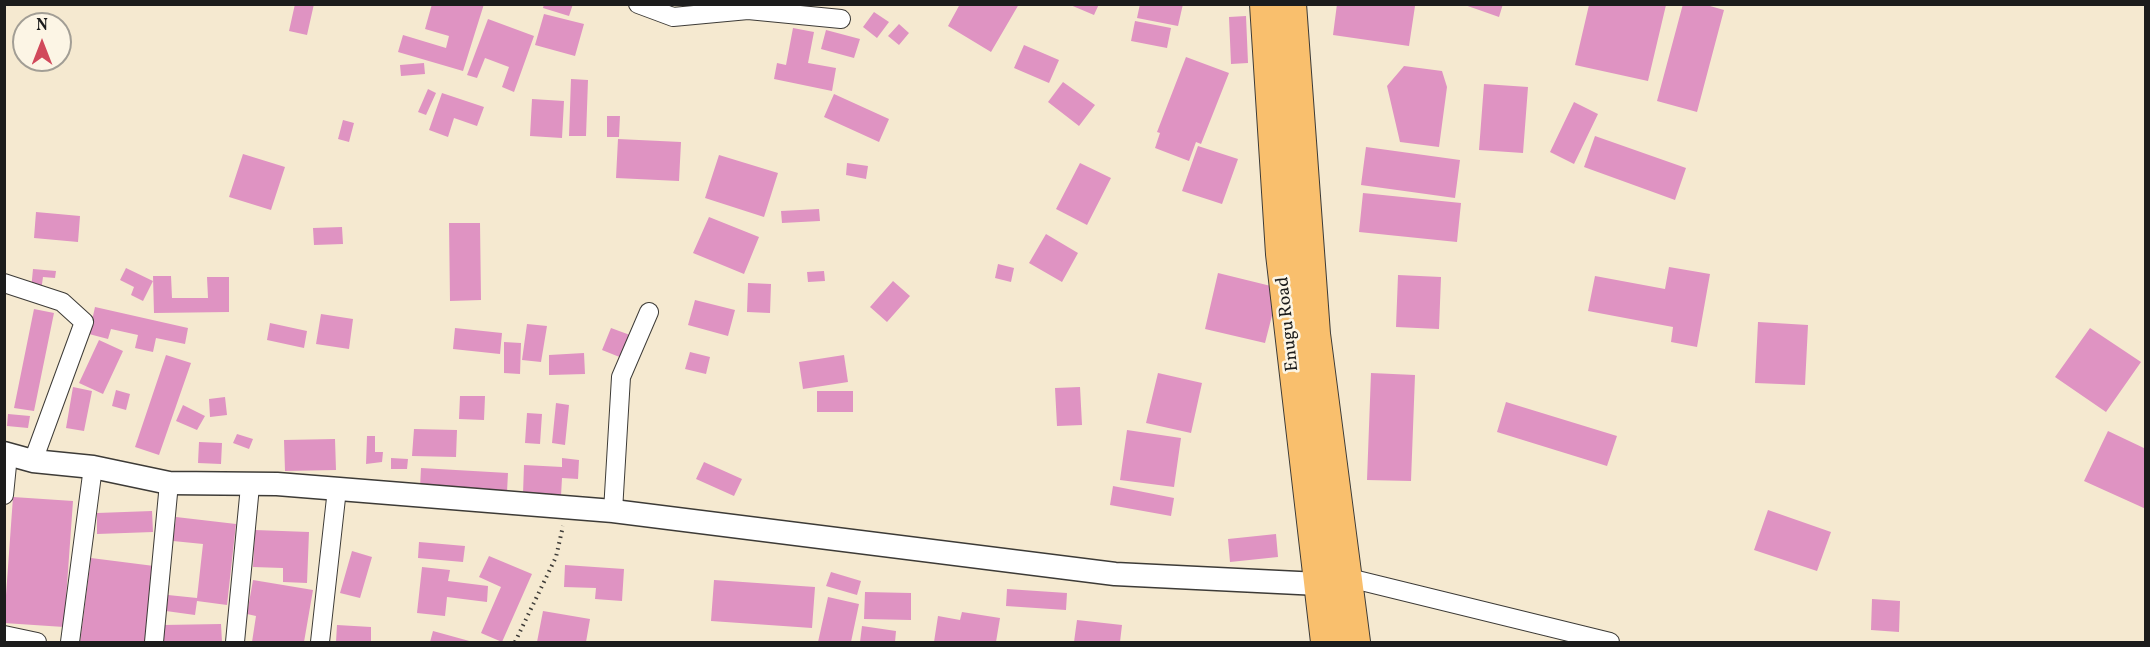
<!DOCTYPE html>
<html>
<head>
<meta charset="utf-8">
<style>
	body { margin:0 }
	#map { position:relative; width:2150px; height:647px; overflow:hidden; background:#f5e9d0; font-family:Vollkorn,serif }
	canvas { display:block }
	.frame { position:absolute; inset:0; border:6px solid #1c1c1c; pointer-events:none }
	.north { position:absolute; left:12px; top:12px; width:60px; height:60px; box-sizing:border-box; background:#fcf5e5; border:2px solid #a29e95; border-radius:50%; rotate:0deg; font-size:16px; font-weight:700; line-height:24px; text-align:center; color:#1c1c1c }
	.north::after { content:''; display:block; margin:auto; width:21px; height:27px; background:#d1495b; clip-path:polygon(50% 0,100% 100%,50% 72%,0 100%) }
</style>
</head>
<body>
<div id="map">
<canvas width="2150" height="647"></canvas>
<div class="frame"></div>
<div class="north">N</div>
</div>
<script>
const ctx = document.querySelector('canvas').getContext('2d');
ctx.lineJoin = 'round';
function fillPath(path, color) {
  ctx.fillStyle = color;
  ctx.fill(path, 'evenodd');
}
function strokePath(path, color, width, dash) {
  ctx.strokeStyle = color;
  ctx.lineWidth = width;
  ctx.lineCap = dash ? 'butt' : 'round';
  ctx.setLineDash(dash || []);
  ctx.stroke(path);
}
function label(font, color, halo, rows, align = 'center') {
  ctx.font = font + ' Vollkorn,serif';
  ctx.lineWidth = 5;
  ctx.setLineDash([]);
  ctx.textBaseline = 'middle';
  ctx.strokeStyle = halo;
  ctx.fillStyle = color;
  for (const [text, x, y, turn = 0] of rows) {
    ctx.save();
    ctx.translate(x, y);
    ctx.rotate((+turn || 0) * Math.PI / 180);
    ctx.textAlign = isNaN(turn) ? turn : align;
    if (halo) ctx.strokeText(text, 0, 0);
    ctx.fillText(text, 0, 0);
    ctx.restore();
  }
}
const building = new Path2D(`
	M295 4H314L307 35 289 31Z
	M432 4H484L463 71 398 52 403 35 446 48 449 36 425 29Z
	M544 4H573L569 16 543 8Z
	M960 4H1019L991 52 948 26Z
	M1068 4H1099L1094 15Z
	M1140 4H1183L1178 26 1137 18Z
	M1337 4 1415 6 1409 46 1333 35Z
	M1462 4H1503L1499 17Z
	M1683 4H1703L1724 10 1697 112 1657 101Z
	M1589 5H1666L1648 81 1575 65Z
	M874 12 889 22 877 38 863 27Z
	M544 14 584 24 575 56 535 45Z
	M1246 16 1248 63 1231 64 1229 17Z
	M488 19 534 36 514 92 502 87 509 67 485 58 477 78 467 75Z
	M1135 21 1171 28 1167 48 1131 41Z
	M899 24 909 33 899 45 888 36Z
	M793 28 814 32 808 63 836 68 832 91 774 79 777 63 786 65Z
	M826 30 860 39 854 58 821 49Z
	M1024 45 1059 60 1049 83 1014 68Z
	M1186 57 1229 73 1201 144 1196 142 1189 161 1155 148 1160 133 1157 132Z
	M424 63 425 74 401 76 400 65Z
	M1404 66 1442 71 1447 87 1439 147 1400 142 1387 86Z
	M571 79 588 80 586 136H569Z
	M1063 82 1095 105 1079 126 1048 102Z
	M1484 84 1528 87 1523 153 1479 150Z
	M428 89 436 93 426 115 418 112Z
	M442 93 484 107 477 126 454 118 448 137 429 130Z
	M834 94 889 119 879 142 824 117Z
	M532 99 564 101 562 138 530 136Z
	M1574 102 1598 114 1574 164 1550 152Z
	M607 116H620L619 137H607Z
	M343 120 354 123 349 142 338 139Z
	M1595 136 1686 168 1675 200 1584 167Z
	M618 139 681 142 679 181 616 178Z
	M1198 146 1238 159 1222 204 1182 191Z
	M1366 147 1460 160 1455 198 1361 185Z
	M243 154 285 167 271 210 229 197Z
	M719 155 778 173 764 217 705 198Z
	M847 163 868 166 866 179 846 175Z
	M1080 163 1111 178 1087 225 1056 209Z
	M1363 193 1461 203 1457 242 1359 232Z
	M819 209 820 221 782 223 781 211Z
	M36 212 80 216 78 242 34 238Z
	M709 217 759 237 744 274 693 253Z
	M449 223H480L481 300 450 301Z
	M342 227 343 244 314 245 313 228Z
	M1046 234 1078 253 1062 282 1029 263Z
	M998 264 1014 268 1011 282 995 278Z
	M1669 267 1710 274 1697 347 1671 342 1673 327 1588 311 1595 276 1665 289Z
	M126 268 153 281 143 301 131 295 134 287 120 280Z
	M33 269 56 271 55 278 43 277 41 291 31 290Z
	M824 271 825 281 808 282 807 272Z
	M1218 273 1279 288 1265 343 1205 329Z
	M1398 275 1441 277 1439 329 1396 327Z
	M153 276H171L172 298H208L207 277H229V312L154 313Z
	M893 281 910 296 887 322 870 307Z
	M748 283 771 284 770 313 747 312Z
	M695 300 735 310 728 336 688 325Z
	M95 307 188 328 185 344 156 338 153 352 135 348 138 335 111 329 108 339 89 334Z
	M34 309 54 313 34 411 14 408Z
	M321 314 353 319 349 349 316 344Z
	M1758 322 1808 325 1805 385 1755 383Z
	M270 323 307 331 304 348 267 340Z
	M527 324 547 326 541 362 522 360Z
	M455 328 502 333 500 354 453 349Z
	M611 328 630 335 622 358 602 350Z
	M2090 328 2141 362 2106 412 2055 377Z
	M99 340 123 351 103 394 79 383Z
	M504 342 521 343 520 374 504 373Z
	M690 352 710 357 706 374 685 369Z
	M584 353 585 374 549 375V355Z
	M166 355 191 363 159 455 135 447Z
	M844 355 848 382 803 389 799 362Z
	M1158 373 1202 383 1191 433 1146 423Z
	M1371 373 1415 375 1411 481 1367 480Z
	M73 387 92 391 84 431 66 428Z
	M1080 387 1082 425 1057 426 1055 388Z
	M116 390 130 394 126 410 112 406Z
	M817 391H853V412H817Z
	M460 396H485L484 420 459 419Z
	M225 397 227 415 210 417 209 399Z
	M1506 402 1617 436 1607 466 1497 432Z
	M556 403 569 405 565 445 552 443Z
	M183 405 205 416 197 430 176 421Z
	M527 413 542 414 540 444 525 443Z
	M8 414 30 416 28 428 7 426Z
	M414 429 457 430 456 457 412 456Z
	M1127 430 1181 438 1174 487 1120 480Z
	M2108 431 2146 449V509L2084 481Z
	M237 434 253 439 249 449 233 443Z
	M367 436H375V452H383L382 462 366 464Z
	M335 439 336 470 285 471 284 440Z
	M199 442 222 443 221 464 198 463Z
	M391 458 408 459 407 469H391Z
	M562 458 579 460 578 479 562 478 561 496 523 494 524 465 562 467Z
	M704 462 742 479 734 496 696 479Z
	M421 468 508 473 507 492 420 488Z
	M1113 486 1174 498 1171 516 1110 505Z
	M13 497 73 501 64 627 4 623Z
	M1768 510 1831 532 1817 571 1754 550Z
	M152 511 153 532 97 534V513Z
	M176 517 236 524 227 605 197 601 195 615 166 611 168 595 197 598 203 544 173 541Z
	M255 530 309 532 307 583 283 582V568L253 567Z
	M1276 534 1278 557 1230 562 1228 539Z
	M419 542 465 546 463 562 418 558Z
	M352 551 372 557 360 598 340 593Z
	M489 556 532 574 502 642 481 633 501 587 479 577Z
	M91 558 154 566 145 642H80Z
	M565 565 624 569 622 601 595 599 596 588 564 587Z
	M422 567 450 570 448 581 488 586 487 602 447 597 445 616 417 613Z
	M831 572 861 581 857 595 826 586Z
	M253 580 313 590 304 642H252L256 616 247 614Z
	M714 580 815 587 812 628 711 621Z
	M1007 589 1067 593 1066 610 1006 606Z
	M865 592 911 593V620L864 619Z
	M828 597 859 604 851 642H818Z
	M1872 599 1900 601 1899 632 1871 630Z
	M543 611 590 619 586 642H537Z
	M962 612 1000 618 996 642H934L938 616 960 620Z
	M1077 620 1122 625 1120 642H1074Z
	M221 624 222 642H163V625Z
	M337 625 371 627V642H336Z
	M862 626 896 631 895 642H860Z
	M433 631 473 642H430Z`);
const path = new Path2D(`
	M515 642 556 557 563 526`);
const minor = new Path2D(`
	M638 4 673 17 748 10 841 19
	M4 283 62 302 84 322 33 461
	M4 495 8 455
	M613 511 621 377 649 312
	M1349 578 1610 642
	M4 635 37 642
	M70 642 93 467
	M154 642 169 483
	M235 642 250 486
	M320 642 337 489`);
const tertiary = new Path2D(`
	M4 453 33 461 93 467 169 483 277 484 613 511 1115 574 1319 584 1332 581`);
const primary = new Path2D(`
	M1265 4 1281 254 1326 642
	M1291 4 1315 334 1355 642`);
const streetNames = [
	["Enugu Road",1289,324,-96]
];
fillPath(building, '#df93c2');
strokePath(minor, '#3d3b37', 20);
strokePath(tertiary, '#3d3b37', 25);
strokePath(primary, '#3d3b37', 32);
strokePath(path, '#3d3b37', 4, [1.5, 4.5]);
strokePath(minor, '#fff', 18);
strokePath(tertiary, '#fff', 22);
strokePath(primary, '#f9bf6d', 30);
label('18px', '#1c1c1c', '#fcf5e5', streetNames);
</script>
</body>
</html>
